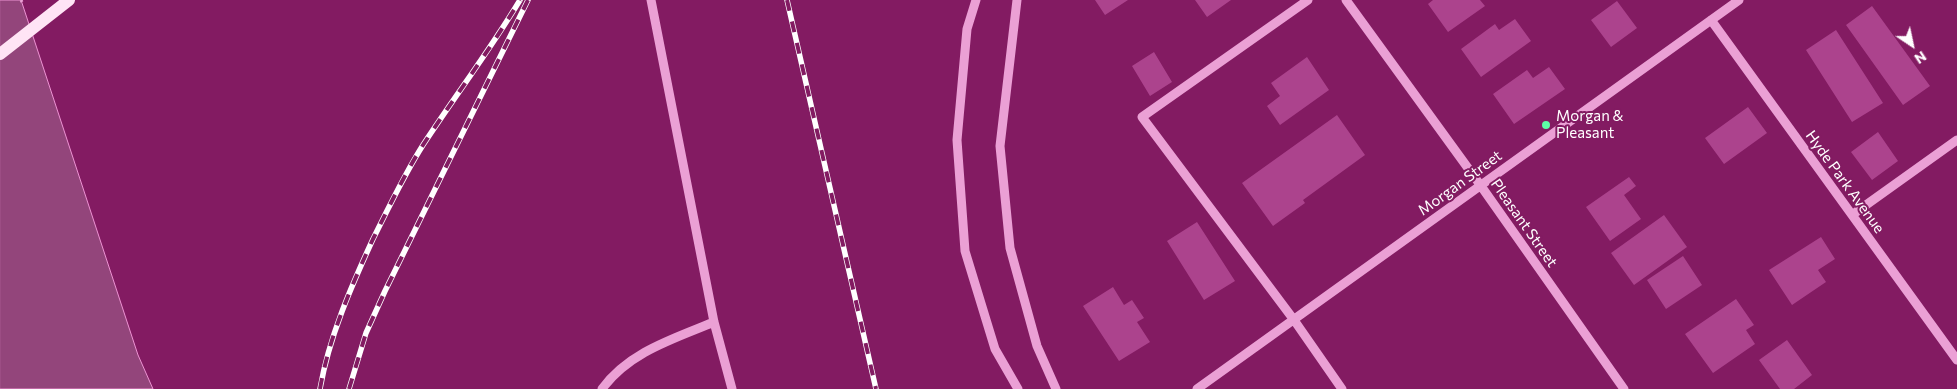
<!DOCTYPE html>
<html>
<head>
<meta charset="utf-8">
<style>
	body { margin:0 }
	#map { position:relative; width:1957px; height:389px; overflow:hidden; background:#831b62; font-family:Commissioner,sans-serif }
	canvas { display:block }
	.north { position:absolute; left:1887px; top:20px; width:50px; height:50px; -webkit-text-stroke:4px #831b62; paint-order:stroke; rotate:146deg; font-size:14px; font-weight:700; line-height:20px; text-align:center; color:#fff }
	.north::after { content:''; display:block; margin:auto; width:18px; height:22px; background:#fff; clip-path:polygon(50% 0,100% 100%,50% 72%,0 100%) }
</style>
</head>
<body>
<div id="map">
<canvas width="1957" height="389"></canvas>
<div class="north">N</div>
</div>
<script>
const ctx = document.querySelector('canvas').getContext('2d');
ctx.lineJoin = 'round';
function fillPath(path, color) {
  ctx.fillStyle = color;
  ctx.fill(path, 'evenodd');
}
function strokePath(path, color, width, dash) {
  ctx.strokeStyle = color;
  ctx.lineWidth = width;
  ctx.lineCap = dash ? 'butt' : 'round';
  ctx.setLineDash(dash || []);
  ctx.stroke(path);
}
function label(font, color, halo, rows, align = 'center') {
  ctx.font = font + ' Commissioner,sans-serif';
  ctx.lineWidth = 4;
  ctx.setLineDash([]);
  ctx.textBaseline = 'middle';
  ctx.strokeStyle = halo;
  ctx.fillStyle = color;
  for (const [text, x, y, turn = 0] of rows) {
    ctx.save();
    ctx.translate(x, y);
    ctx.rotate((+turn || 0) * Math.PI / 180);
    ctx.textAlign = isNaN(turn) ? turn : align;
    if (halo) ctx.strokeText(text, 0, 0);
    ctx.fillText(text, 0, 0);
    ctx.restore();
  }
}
const water = new Path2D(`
	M0 0H21L138 355 153 389H0Z`);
const building = new Path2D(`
	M1095 0H1128L1105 15Z
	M1195 0H1231L1207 17Z
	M1433 0H1480L1485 6 1448 32 1428 4Z
	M1617 1 1637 28 1611 47 1591 20Z
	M1872 6 1930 86 1903 105 1846 25Z
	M1515 19 1531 41 1481 77 1461 49 1495 24 1499 30Z
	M1836 30 1883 103 1852 122 1806 50Z
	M1154 52 1172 82 1150 96 1132 66Z
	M1307 57 1329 90 1280 125 1267 106 1280 96 1271 83Z
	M1549 67 1565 89 1514 124 1493 94 1527 70 1533 78Z
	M1748 107 1767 133 1724 164 1705 138Z
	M1337 115 1365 155 1303 200 1305 203 1273 226 1242 183Z
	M1878 132 1898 161 1872 180 1851 152Z
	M1629 177 1636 186 1624 195 1641 219 1610 241 1586 207Z
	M1664 215 1687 247 1634 285 1611 253Z
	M1197 222 1235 281 1204 300 1167 241Z
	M1821 237 1835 259 1818 270 1826 282 1792 305 1769 270Z
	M1683 256 1702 285 1666 309 1647 280Z
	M1113 287 1124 305 1132 300 1144 318 1137 322 1150 342 1119 361 1083 306Z
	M1736 299 1754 325 1746 330 1755 344 1713 373 1685 334Z
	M1787 340 1812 375 1794 389H1780L1759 360Z`);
const path = new Path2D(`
	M21 0 22 2`);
const minor = new Path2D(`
	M651 0 714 322 732 389
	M976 0 967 29 957 140 965 251 995 349 1018 389
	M1017 0 1000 146 1010 248 1037 346 1056 389
	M1308 0 1142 117 1294 320 1342 389
	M1346 0 1481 186 1624 389
	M1711 20 1957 360
	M1852 215 1957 140
	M602 389C629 352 673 339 714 322
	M1197 389 1739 0`);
const major = new Path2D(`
	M0 54 69 0`);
const rail = new Path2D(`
	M787 0 876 389
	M320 389C329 337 351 287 373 239 389 207 404 175 423 145 455 96 490 50 520 0
	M349 389 366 333 385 291 528 0`);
const markers = [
	[1546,125,5,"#5cfda6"]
];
const poiNames = [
	["Morgan &",1556,116],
	["Pleasant",1556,133]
];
const streetNames = [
	["Hyde Park Avenue",1845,182,54],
	["Morgan Street",1460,183,-36],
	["Pleasant Street",1524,223,55]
];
fillPath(water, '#93457b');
strokePath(water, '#ed93d3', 1);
fillPath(building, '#ac438d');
strokePath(path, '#eba0d5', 3, [2.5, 4]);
strokePath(minor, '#eba0d5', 9);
strokePath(major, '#ffe4f5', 12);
strokePath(rail, '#fff', 5.5);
strokePath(rail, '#831b62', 4, [11]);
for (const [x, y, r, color] of markers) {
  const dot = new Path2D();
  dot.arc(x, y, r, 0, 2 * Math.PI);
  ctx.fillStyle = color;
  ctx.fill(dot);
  strokePath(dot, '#831b62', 2);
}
label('15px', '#fff', '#831b62', poiNames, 'left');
label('15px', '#fff', '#831b62', streetNames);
</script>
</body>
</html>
